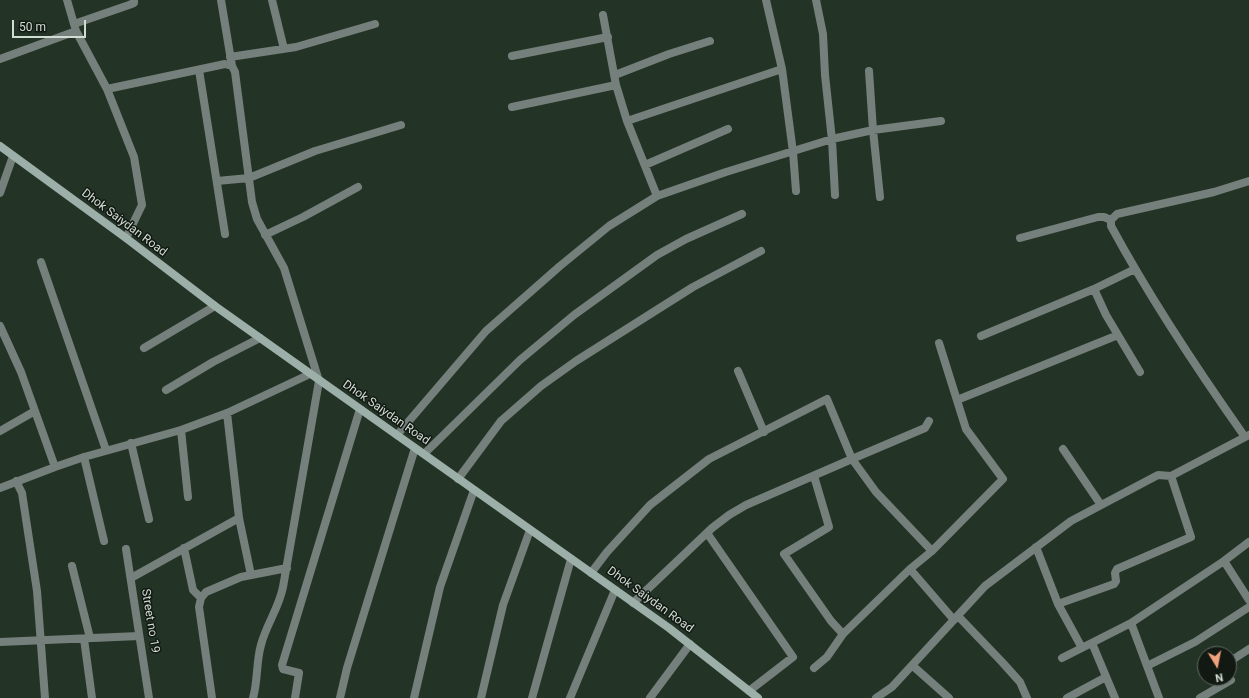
<!DOCTYPE html>
<html>
<head>
<meta charset="utf-8">
<style>
	body { margin:0 }
	#map { position:relative; width:1249px; height:698px; overflow:hidden; background:#233426; font-family:Roboto,sans-serif }
	canvas { display:block }
	.north { position:absolute; left:1197px; top:646px; width:40px; height:40px; box-sizing:border-box; background:#121913; border:1px solid #5e6760; border-radius:50%; rotate:170deg; font-size:11px; font-weight:700; line-height:16px; text-align:center; color:#d1dcd3 }
	.north::after { content:''; display:block; margin:auto; width:14px; height:18px; background:#f1a17c; clip-path:polygon(50% 0,100% 100%,50% 72%,0 100%) }
	.scale { position:absolute; left:12px; top:20px; width:74px; height:18px; box-sizing:border-box; border:2px solid #d1dcd3; border-top:0; padding-left:5px; font-size:12px; line-height:14px; white-space:nowrap; color:#d1dcd3; -webkit-text-stroke:3px #121913; paint-order:stroke }
</style>
</head>
<body>
<div id="map">
<canvas width="1249" height="698"></canvas>
<div class="north">N</div>
<div class="scale">50 m</div>
</div>
<script>
const ctx = document.querySelector('canvas').getContext('2d');
ctx.lineJoin = 'round';
function strokePath(path, color, width, dash) {
  ctx.strokeStyle = color;
  ctx.lineWidth = width;
  ctx.lineCap = dash ? 'butt' : 'round';
  ctx.setLineDash(dash || []);
  ctx.stroke(path);
}
function label(font, color, halo, rows, align = 'center') {
  ctx.font = font + ' Roboto,sans-serif';
  ctx.lineWidth = 3;
  ctx.setLineDash([]);
  ctx.textBaseline = 'middle';
  ctx.strokeStyle = halo;
  ctx.fillStyle = color;
  for (const [text, x, y, turn = 0] of rows) {
    ctx.save();
    ctx.translate(x, y);
    ctx.rotate((+turn || 0) * Math.PI / 180);
    ctx.textAlign = isNaN(turn) ? turn : align;
    if (halo) ctx.strokeText(text, 0, 0);
    ctx.fillText(text, 0, 0);
    ctx.restore();
  }
}
const street = new Path2D(`
	M67 0 76 31 107 89 134 157 142 205 126 238
	M221 0 232 66 235 72 252 202 257 219 284 268 319 381 283 587C279 608 266 625 261 645 256 662 258 681 253 698
	M272 0 284 49
	M766 0 782 69 793 152 796 191
	M816 0 823 34 825 75 832 140 835 195
	M603 15 616 85 627 121 657 196
	M74 24 129 5 134 3V0
	M512 56 608 37
	M230 57 296 47 375 24
	M0 59 76 31
	M199 70 225 234
	M869 71 873 130 880 197
	M615 75 669 54 710 41
	M107 89 225 64 232 66
	M512 107 616 85
	M627 121 782 69
	M645 165 728 129
	M217 181 249 178 315 151 401 125
	M0 193 13 156
	M265 235 303 217 358 187
	M1020 238 1098 217H1104L1111 220
	M41 262 106 450
	M1094 289 1106 315 1140 372
	M0 326 21 372 55 467
	M981 336 1094 289 1135 269
	M144 348 215 306
	M738 371 764 432
	M166 390 213 362 260 338
	M957 400 1118 335
	M227 413 239 518 251 575
	M181 430 188 497
	M0 431 35 411
	M397 435 486 331 560 266 609 226 657 196 726 172 832 139 873 130 941 121
	M1245 437C1197 369 1151 300 1111 226V220L1117 214 1214 192 1249 181
	M131 443 149 519
	M1063 449 1101 505
	M424 454 520 360 574 315 657 255 686 239 742 214
	M84 457 104 541
	M814 476 829 527 784 554 831 621 843 634
	M458 479 501 421 541 386 576 361 693 287 761 251
	M16 481 22 493 37 591 45 698
	M0 488 55 467 84 457 181 430 227 413 310 374
	M707 533 793 657 749 691
	M1036 547 1058 604 1082 648
	M184 548 193 590 201 598
	M126 549 149 698
	M1224 561 1249 600
	M72 566 90 638
	M910 569 932 551 1003 479 966 429 939 343
	M591 573 607 552 650 505 709 459 827 399 852 459 925 428 929 421
	M131 578 239 518
	M633 603 712 528 729 515 746 505 852 459 876 492 932 551
	M1058 604 1114 584 1116 581 1115 573 1117 569 1191 537 1171 476
	M958 616 1002 662 1020 682 1027 698
	M1131 623 1159 698
	M84 639 92 698
	M0 642 139 636
	M1092 643 1115 698
	M1062 658 1131 623 1224 561 1249 542
	M1229 662 1249 649
	M913 666 949 698
	M1147 666 1195 642 1249 607
	M814 668 827 657 843 634 910 569 954 620
	M212 698 199 607 201 598 206 592 241 577 287 568
	M295 698 299 673 283 669 282 665 360 409
	M340 698 347 668 415 448
	M414 698 440 587 474 490
	M481 698 503 605 530 530
	M532 698 571 559
	M570 698 615 590
	M650 698 690 644
	M876 698 892 687 985 586 1071 521 1158 475 1171 476 1249 435
	M1067 698 1106 677
	M1200 698 1231 680`);
const secondary = new Path2D(`
	M0 146 126 238 215 306 669 628 758 698`);
const streetNames = [
	["Dhok Saiydan Road",124,223,37],
	["Dhok Saiydan Road",386,413,35],
	["Dhok Saiydan Road",650,600,36],
	["Street no 19",150,621,81]
];
strokePath(street, '#75807c', 8);
strokePath(secondary, '#9cafa8', 8);
label('12px', '#d1dcd3', '#121913', streetNames);
</script>
</body>
</html>
